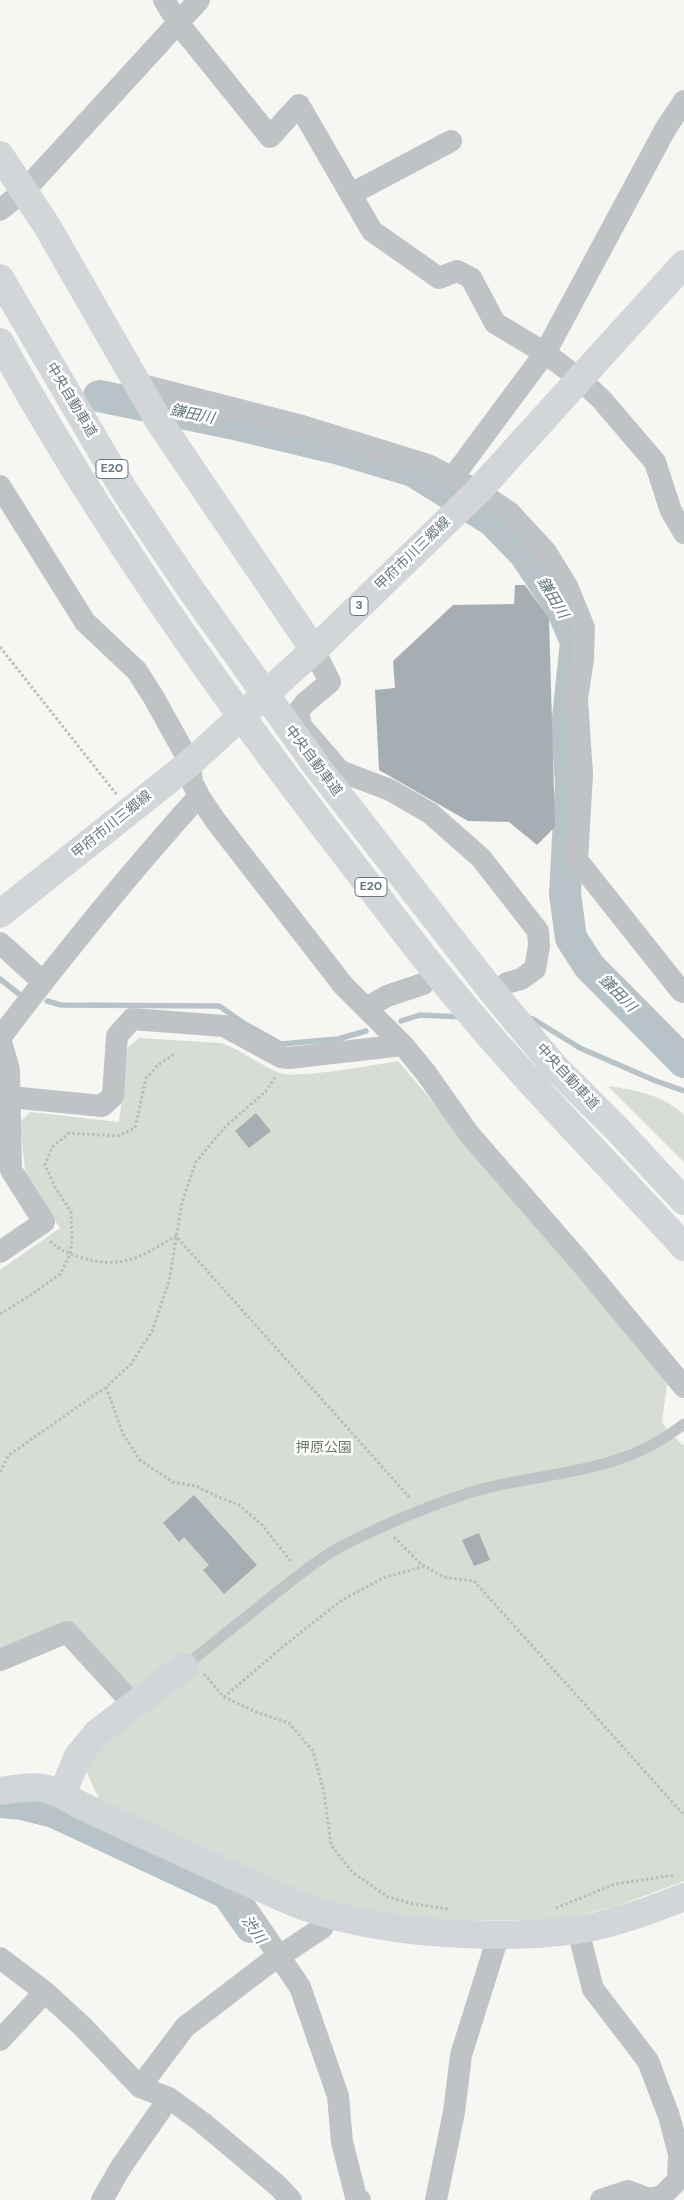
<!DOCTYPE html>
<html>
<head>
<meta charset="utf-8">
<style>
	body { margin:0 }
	canvas { display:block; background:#f6f6f3 }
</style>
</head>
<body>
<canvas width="684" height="2200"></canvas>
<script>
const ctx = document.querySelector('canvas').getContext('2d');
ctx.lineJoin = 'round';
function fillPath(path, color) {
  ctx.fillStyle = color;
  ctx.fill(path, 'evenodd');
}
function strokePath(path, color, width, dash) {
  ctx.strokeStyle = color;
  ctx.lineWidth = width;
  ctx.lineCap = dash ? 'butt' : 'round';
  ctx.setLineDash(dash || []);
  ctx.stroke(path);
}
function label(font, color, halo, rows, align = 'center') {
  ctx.font = font + ' "DM Sans","Noto Sans JP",sans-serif';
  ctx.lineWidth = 5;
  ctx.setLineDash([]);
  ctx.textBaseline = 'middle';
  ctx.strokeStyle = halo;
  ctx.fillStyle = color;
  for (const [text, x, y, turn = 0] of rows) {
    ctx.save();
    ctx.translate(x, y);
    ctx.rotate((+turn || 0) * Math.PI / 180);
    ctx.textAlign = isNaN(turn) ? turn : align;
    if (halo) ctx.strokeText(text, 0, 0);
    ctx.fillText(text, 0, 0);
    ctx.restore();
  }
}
const green = new Path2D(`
	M139 1038 221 1043C242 1050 259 1065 280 1073 297 1079 375 1065 398 1061L586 1283 667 1384 662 1423 681 1444 684 1445V1881L618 1906 560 1920 448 1921 406 1917 359 1908 313 1895 264 1877 102 1805 83 1765 93 1744 148 1707 69 1626 0 1654V1270L60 1228 30 1182 25 1170 20 1122 30 1112 119 1122 128 1047Z
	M608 1086C636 1090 663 1095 684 1115V1162Z`);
const stream = new Path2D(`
	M0 979 19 994
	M47 1001 61 1005 219 1006 245 1024 281 1044 338 1039 366 1031
	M525 1018 533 1019 580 1048 656 1081 684 1091
	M401 1021 420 1015 463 1017`);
const river = new Path2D(`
	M99 396 230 423 339 449 413 471 493 521 524 553 562 609 576 642 567 727 571 783 565 894 571 938 589 966 684 1062
	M0 1802 22 1804 54 1812 227 1893 251 1927`);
const building = new Path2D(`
	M515 585H525L549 618 555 827 537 845 509 822 468 821 379 770 375 690 395 688 393 661 453 605 514 604Z
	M256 1113 271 1131 249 1148 235 1131Z
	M194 1495 257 1565 224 1594 203 1570 209 1565 184 1537 179 1542 163 1523Z
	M479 1533 490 1560 474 1566 462 1540Z`);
const path = new Path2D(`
	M0 647 117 795
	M50 1241C59 1250 67 1253 80 1257 121 1271 142 1256 176 1236L411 1499
	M0 1314 31 1295 60 1274 70 1254 72 1240 71 1212 55 1187 45 1165 52 1147 69 1133 118 1136 135 1128 146 1078 158 1065 176 1053
	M106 1387 123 1434 140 1460 173 1482 196 1486 216 1496 239 1505 263 1526 292 1563
	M0 1472 9 1455 106 1387 131 1364 152 1331 169 1281 182 1202 196 1162 226 1126 266 1091 276 1076
	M394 1537 420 1563 443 1577 474 1581 684 1815
	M204 1674 224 1697 256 1712 289 1723 313 1751 324 1792 331 1845 352 1872 388 1897 413 1904 449 1909
	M224 1697 285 1645 342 1600 383 1578 424 1566
	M556 1908 615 1884 675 1875`);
const lane = new Path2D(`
	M184 1667C209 1646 235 1626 261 1605 286 1585 312 1563 340 1547 378 1527 419 1510 459 1496 539 1469 613 1480 684 1424`);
const street = new Path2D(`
	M164 0 178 23 270 137 299 105 372 231 439 278 457 271 471 278 495 323 545 353 453 477
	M684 101 666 128 545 353 581 380 602 400 655 462 671 511 684 533
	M351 194 451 141
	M0 210 24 191 199 0
	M138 384 302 426 428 465 478 491 509 512 546 552 567 586 584 628 583 659 577 699 582 774 577 860 681 991 684 992
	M0 486 85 622 137 671 154 698 190 763 192 782 199 796 215 820 343 985 403 1045 426 1073 469 1134 582 1264 684 1387
	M314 650 330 682 305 703 298 712 301 726 340 771 390 790 430 813 481 858 538 931 539 946 535 969 521 979 507 983
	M0 943 43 982
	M366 1008 387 996 423 984
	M0 1038C63 955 129 874 199 796
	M10 1097 102 1106 113 1096 117 1036 132 1019 224 1026 281 1057 289 1058 403 1045
	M0 1252 44 1222 11 1170 9 1070 0 1038
	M0 1660 67 1632 134 1705
	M241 1879 236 1893 300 1987 338 2096 342 2142 356 2197 360 2200
	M578 1930 593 1989 648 2061 669 2116 679 2154 678 2180 662 2196 649 2199 628 2191 601 2200
	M0 1958 45 1992 82 2026 140 2087 169 2098 203 2123 278 2186 291 2200
	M0 2040 45 1992
	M140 2087 185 2027 266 1965 322 1928 330 1915
	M102 2200 121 2167 169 2098
	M436 2200 454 2112 461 2055 499 1934`);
const secondary = new Path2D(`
	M0 155 47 226 160 423 314 650
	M0 1791C40 1785 45 1784 80 1805 133 1830 185 1854 238 1878 260 1887 281 1898 303 1906 382 1934 493 1941 576 1930 612 1925 650 1911 684 1897
	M62 1794 78 1756 97 1733 184 1667`);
const primary = new Path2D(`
	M0 914 190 763 314 650 478 491 684 264`);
const highway = new Path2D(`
	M0 278 124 490 189 587 318 768 491 990 553 1065 617 1129 684 1201
	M0 342C102 526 223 697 351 862 384 905 416 948 450 989 523 1079 606 1161 684 1247`);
const shields = [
	[112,469,32],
	[359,606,18],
	[371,887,32]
];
const shieldNames = [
	["E20",112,469],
	["3",359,606],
	["E20",371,887]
];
const streetNames = [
	["中央自動車道",71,400,59],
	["甲府市川三郷線",413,554,-44],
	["中央自動車道",313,761,53],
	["甲府市川三郷線",112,825,-39],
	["中央自動車道",567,1077,47]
];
const parkNames = [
	["押原公園",324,1448]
];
const waterNames = [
	["鎌田川",192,415,11],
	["鎌田川",552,598,59],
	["鎌田川",617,994,45],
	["渋川",253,1930,55]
];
fillPath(green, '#d7dcd4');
strokePath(stream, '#b8c3c7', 5.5);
strokePath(river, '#b8c3c7', 32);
fillPath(building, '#a7aeb3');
strokePath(path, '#b9bcbe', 3, [2.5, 2.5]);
strokePath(lane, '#bfc3c6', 11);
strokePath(street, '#bfc3c6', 22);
strokePath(secondary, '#d2d6d9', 28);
strokePath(primary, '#d2d6d9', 28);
strokePath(highway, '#d2d6d9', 28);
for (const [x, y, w] of shields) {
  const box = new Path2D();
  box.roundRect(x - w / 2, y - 9.5, w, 19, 4);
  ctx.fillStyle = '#fff';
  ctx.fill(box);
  strokePath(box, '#677781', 1);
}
label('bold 12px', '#677781', null, shieldNames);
label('14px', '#677781', '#fff', streetNames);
label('14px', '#6a7965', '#fff', parkNames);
label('italic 15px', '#63777e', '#fff', waterNames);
</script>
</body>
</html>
